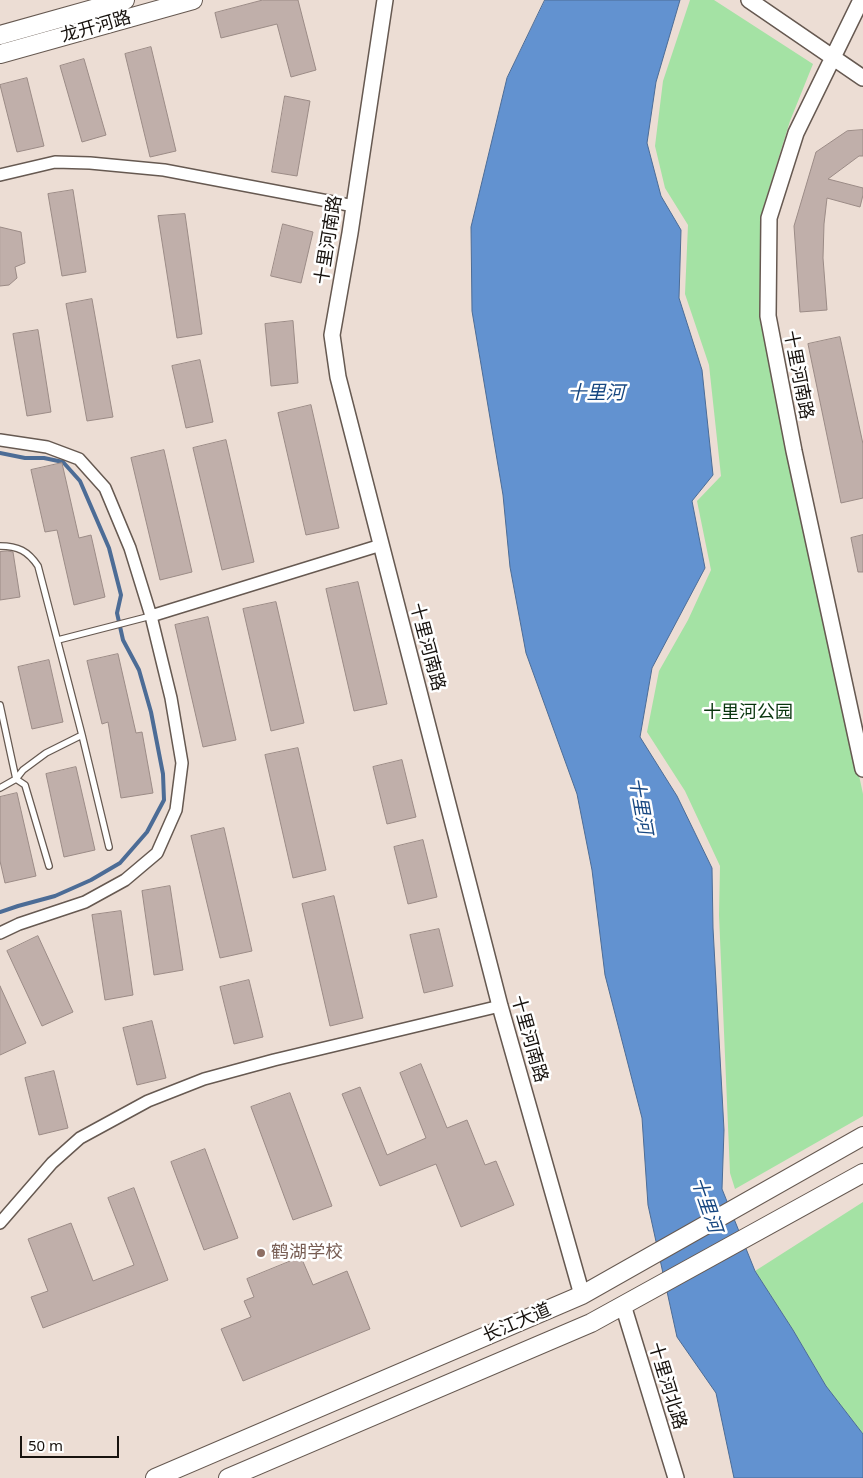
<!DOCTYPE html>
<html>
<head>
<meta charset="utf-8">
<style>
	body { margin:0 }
	#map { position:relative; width:863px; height:1478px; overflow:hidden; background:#ecddd4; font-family:"Noto Sans",sans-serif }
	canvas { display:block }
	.scale { position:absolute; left:20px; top:1436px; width:99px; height:22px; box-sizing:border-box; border:2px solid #17120e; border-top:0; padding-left:6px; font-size:15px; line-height:18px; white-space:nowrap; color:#17120e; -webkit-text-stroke:4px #fff; paint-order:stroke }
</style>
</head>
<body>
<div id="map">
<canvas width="863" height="1478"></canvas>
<div class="scale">50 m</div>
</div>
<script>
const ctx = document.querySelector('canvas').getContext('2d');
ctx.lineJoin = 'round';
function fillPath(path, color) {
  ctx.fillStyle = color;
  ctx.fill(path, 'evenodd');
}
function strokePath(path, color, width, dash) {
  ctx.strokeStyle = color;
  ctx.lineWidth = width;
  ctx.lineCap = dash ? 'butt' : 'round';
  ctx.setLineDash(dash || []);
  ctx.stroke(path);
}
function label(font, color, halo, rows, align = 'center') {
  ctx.font = font + ' "Noto Sans","Noto Sans SC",sans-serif';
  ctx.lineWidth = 5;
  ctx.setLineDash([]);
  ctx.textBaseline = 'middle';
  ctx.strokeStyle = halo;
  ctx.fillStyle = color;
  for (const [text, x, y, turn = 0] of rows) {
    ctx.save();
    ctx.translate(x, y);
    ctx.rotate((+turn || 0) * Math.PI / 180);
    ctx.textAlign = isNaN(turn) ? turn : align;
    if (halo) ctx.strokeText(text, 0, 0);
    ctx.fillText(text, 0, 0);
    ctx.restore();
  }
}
const green = new Path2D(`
	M690 0H714L813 64 790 121 761 215 760 315 863 794V1116L735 1189 730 1173 719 915 720 866 685 791 647 732 659 671 688 620 711 570 697 501 721 476 709 365 685 294 688 225 665 188 655 146 663 81Z
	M863 1202V1434L826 1386 793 1330 755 1271Z`);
const water = new Path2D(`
	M545 0H680L656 82 647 143 661 196 681 230 679 298 702 370 713 475 692 501 705 568 652 668 640 737 677 796 712 868 713 928 724 1130 722 1189 755 1271 793 1330 826 1386 863 1434V1478H734L716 1393 677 1337 648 1205 642 1118 605 975 592 870 577 794 526 653 510 567 503 495 472 311 471 227 507 78Z`);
const stream = new Path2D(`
	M0 453 25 458H44L63 462 80 481 109 548 121 595 117 613 123 640 139 670 151 712 163 774 164 800 147 832 120 863 91 880 55 896 18 906 0 912`);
const building = new Path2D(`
	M263 0H298L316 70 291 77 277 24 221 38 215 13Z
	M151 47 176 151 150 157 125 54Z
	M84 59 106 135 82 142 60 66Z
	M27 78 44 146 17 152 0 85Z
	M285 96 310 101 297 176 272 172Z
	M863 130V156H859L828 179 863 188V195L860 207 827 198 824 224 823 258 827 310 800 312 794 226 816 152 847 131Z
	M73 190 86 272 62 276 48 194Z
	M185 214 202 334 177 338 158 216Z
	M283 224 313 232 301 283 271 276Z
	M0 227 21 232 25 263 15 267 17 278 9 285 0 286Z
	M92 299 113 417 87 421 66 304Z
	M293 321 298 383 271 386 265 324Z
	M38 330 51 412 27 416 13 334Z
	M840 337 863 444V498L841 503 808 344Z
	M200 360 213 422 186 428 172 366Z
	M311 405 339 528 306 535 278 413Z
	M226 440 254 562 222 570 193 448Z
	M164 450 192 572 160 580 131 458Z
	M62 463 79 538 91 535 105 597 74 605 57 530 45 532 31 470Z
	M863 535V572H858L851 538Z
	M8 551 13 552 20 597 0 600V552Z
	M358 582 387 704 354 711 326 589Z
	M276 602 304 723 271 731 243 609Z
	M208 617 236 740 203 747 175 625Z
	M118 654 136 733 142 732 153 793 121 798 108 722 102 724 87 661Z
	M49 660 63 722 32 729 18 667Z
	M298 748 326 870 293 878 265 755Z
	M402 760 416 817 387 824 373 767Z
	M76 767 95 850 64 857 46 774Z
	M17 793 36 876 5 883 0 861V797Z
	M224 828 252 951 220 958 191 836Z
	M423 840 437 897 408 904 394 847Z
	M170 886 183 970 154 975 142 891Z
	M334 896 363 1018 330 1026 302 904Z
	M121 911 133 995 105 1000 92 915Z
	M439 929 453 986 424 993 410 935Z
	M38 936 73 1012 42 1026 7 951Z
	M249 980 263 1037 234 1044 220 987Z
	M0 986 26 1043 0 1055Z
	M152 1021 166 1078 137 1085 123 1028Z
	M421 1064 447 1128 467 1120 485 1165 496 1161 514 1205 461 1227 436 1164 380 1186 342 1094 360 1087 387 1155 426 1138 400 1073Z
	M54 1071 68 1128 39 1135 25 1078Z
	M290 1093 332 1206 293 1220 251 1107Z
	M205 1149 238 1238 204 1250 171 1162Z
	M134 1188 168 1280 43 1328 31 1297 48 1291 28 1239 71 1223 93 1281 134 1265 108 1198Z
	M301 1257 313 1285 347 1271 370 1329 243 1381 221 1329 251 1317 244 1301 254 1297 247 1279Z`);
const lane = new Path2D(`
	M0 546C18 546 28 551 38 566L82 735 109 847
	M58 640 151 616
	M0 705 16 779 25 785 49 866
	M0 788 16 779 23 770 46 753 82 735`);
const street = new Path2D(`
	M0 175 55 162 90 163 164 170 354 206
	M0 440 47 447 79 459 105 488 130 548 151 616 171 698 182 763 176 810 157 853 125 880 85 902 19 924 0 933
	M151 616 381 545
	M0 1223 52 1163 80 1138 148 1101 204 1079 274 1060 500 1006`);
const secondary = new Path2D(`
	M385 0 350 233 332 335 338 377 500 1006 582 1295
	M749 0 863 78
	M861 0 796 133 769 218 768 316 794 451 863 769
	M623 1305 676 1478`);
const primary = new Path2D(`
	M0 35 125 0
	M0 54 193 0
	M155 1478 582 1295 863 1136
	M228 1478 591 1323 863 1173`);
const markers = [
	[261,1253,5,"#8d6e63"]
];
const streetNames = [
	["龙开河路",96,27,-16],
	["十里河南路",329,240,-81],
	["十里河南路",798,375,79],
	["十里河南路",427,647,75],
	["十里河南路",529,1039,74],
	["长江大道",517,1323,-23],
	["十里河北路",667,1386,73]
];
const parkNames = [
	["十里河公园",748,713]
];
const educationNames = [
	["鹤湖学校",271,1253]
];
const waterNames = [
	["十里河",596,394],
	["十里河",640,806,80],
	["十里河",706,1205,71]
];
fillPath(green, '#a4e2a4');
fillPath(water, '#6292d0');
strokePath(water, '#4c6c96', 1);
strokePath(stream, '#4c6c96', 4);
fillPath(building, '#c0afaa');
strokePath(building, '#9b8b86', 1);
strokePath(lane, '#665951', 8);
strokePath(street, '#665951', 14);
strokePath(secondary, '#665951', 18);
strokePath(primary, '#665951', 20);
strokePath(lane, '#fff', 5.5);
strokePath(street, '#fff', 11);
strokePath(secondary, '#fff', 15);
strokePath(primary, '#fff', 18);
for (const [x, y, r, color] of markers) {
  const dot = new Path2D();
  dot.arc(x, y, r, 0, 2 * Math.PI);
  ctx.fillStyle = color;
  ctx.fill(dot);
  strokePath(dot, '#fff', 2);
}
label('18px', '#17120e', '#fff', streetNames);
label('18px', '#08350d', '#fff', parkNames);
label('18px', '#785e54', '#fff', educationNames, 'left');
label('italic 19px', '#174781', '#fff', waterNames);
</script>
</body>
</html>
